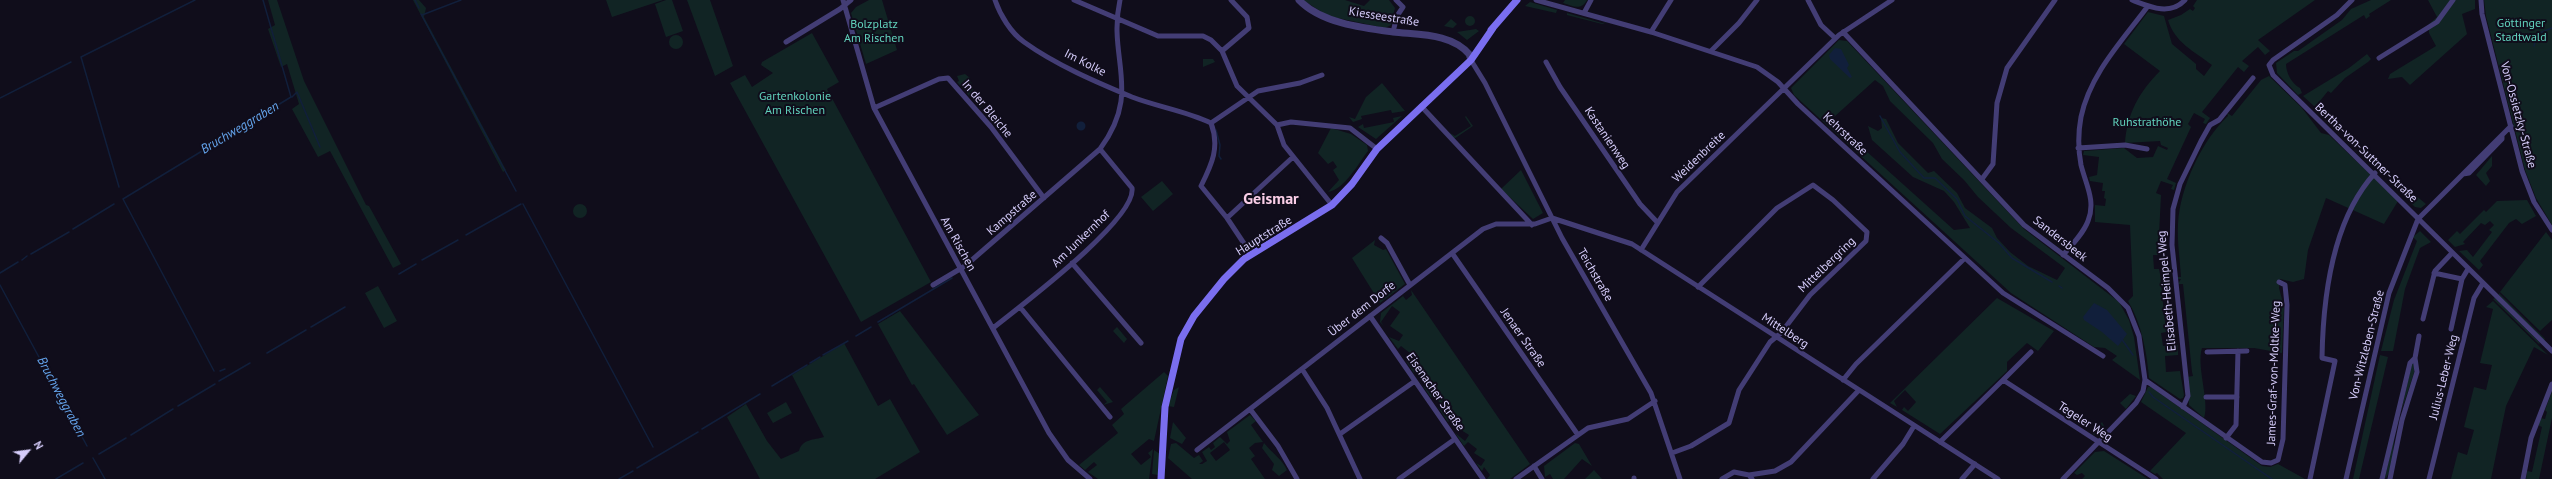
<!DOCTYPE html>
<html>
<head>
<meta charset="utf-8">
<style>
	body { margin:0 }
	#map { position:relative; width:2552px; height:479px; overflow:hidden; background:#100d1b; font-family:"PT Sans",sans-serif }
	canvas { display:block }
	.north { position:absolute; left:8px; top:431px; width:40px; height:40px; -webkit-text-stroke:3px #100d1b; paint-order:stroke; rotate:61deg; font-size:11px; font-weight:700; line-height:16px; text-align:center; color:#d5ccfa }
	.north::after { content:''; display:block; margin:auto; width:14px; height:18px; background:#d5ccfa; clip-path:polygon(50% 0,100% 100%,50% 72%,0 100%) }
</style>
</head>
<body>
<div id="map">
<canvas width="2552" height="479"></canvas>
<div class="north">N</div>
</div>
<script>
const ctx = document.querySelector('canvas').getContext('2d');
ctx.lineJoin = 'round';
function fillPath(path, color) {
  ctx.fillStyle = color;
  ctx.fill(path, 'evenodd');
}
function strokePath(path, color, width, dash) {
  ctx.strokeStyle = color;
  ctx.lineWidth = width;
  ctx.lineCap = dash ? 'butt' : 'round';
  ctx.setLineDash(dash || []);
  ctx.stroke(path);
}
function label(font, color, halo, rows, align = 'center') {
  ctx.font = font + ' "PT Sans",sans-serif';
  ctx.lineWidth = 4;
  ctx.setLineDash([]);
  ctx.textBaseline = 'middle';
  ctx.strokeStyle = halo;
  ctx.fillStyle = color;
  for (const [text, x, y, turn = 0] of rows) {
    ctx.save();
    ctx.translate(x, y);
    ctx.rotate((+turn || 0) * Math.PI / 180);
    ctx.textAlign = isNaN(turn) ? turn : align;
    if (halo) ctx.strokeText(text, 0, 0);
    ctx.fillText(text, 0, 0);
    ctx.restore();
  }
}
const green = new Path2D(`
	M268 0H277L304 81 366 205 369 206 401 264 393 268 330 151 318 157 292 109 299 104 287 64 281 67 268 29 275 25Z
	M413 0H419L426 8 424 17 506 170 503 172Z
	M606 0H663L612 17Z
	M666 0H672L683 31 666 37 655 4Z
	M687 0H710L733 66 715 76Z
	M869 0H882L897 50 866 64 851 13 856 7Z
	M1303 0H1345L1364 6 1370 0H1389L1395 8 1391 25 1385 28 1328 16Z
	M1565 0H1587C1581 11 1573 6 1563 3Z
	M2197 0H2315L2258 40 2270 51 2265 55 2258 47 2242 61 2249 66 2244 72 2238 67 2202 112 2210 118 2206 124 2203 123 2205 119 2194 113 2188 124 2191 127 2167 179 2176 183 2174 190 2171 189 2173 185 2161 181 2156 193 2161 195 2158 255H2153L2154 269H2159L2160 274 2166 332 2161 333 2163 346 2178 345V355L2165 356 2166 372 2180 371 2184 395 2183 398 2180 399 2149 378C2147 354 2142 324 2128 301L2133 296 2130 225 2095 222V205L2105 206 2106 199 2104 198 2105 191H2102L2103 183 2090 181 2089 177 2097 175 2099 157 2083 155 2084 151 2124 148 2137 158 2153 157 2158 146 2167 150 2168 148 2161 145 2160 141 2125 143C2127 114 2139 92 2160 71L2124 44 2148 12 2164 16 2172 44 2196 64V69L2204 76 2212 65C2194 51 2175 43 2168 20L2181 15 2190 9 2193 11 2195 8 2193 6Z
	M2371 0H2391L2369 14 2370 16 2366 19 2364 15 2286 64C2286 73 2292 84 2300 88L2302 93 2298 95 2277 73 2276 63 2294 51H2298L2342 20 2351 9Z
	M2428 0H2475V9L2462 14 2467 34 2410 85 2402 77 2388 79 2390 74 2436 46 2429 33V24L2437 17Z
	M2484 0H2552V225L2536 198 2525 170 2486 16Z
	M1530 2 1557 10 1556 13 1525 6Z
	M1567 13 1602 23 1608 22 1602 24 1567 15Z
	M1465 21a5 5 0 1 1 10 0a5 5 0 1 1-10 0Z
	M1451 19 1457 24 1453 28 1444 26Z
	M1476 29 1479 31 1467 40 1457 32Z
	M812 33 839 82 827 89 931 282 861 322 730 83 745 75 752 87 773 73 761 65 762 62Z
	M669 42a7 7 0 1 1 14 0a7 7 0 1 1-14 0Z
	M1839 40 1847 41 2024 229 2119 302 2129 320 2134 337 2140 380 2112 360 2117 356 2105 348 2094 347 2011 293 1794 95 1791 88ZM1875 80 1883 86 1890 101 1933 143 1942 159 1964 180 1978 197 2011 228 2065 268 2057 280 2028 266 2010 252 1997 238 1992 228 1965 208 1957 193 1934 171 1928 173 1898 143 1886 119 1881 118 1882 128 1878 131 1868 126 1872 140 1913 177 1944 191 1954 202 1970 228 1954 230 1855 141C1846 140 1835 127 1834 117Z
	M2367 54 2371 59 2368 62 2345 78 2331 93 2328 91 2315 107 2303 96 2349 68Z
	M1203 59H1213L1215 62 1203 67Z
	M965 74 970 78 975 95 984 104 980 108 957 82 959 81 957 76Z
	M2269 76 2302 108 2321 133 2329 135 2398 201 2384 224 2326 198 2308 250 2304 279 2293 282 2280 279 2279 288 2284 307 2282 353 2254 348H2202C2196 366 2210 402 2204 418L2189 405 2187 377 2193 376 2192 372 2183 284H2178L2181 279H2177V277H2181C2180 259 2177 242 2178 224 2180 187 2202 140 2228 116L2227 113 2232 116 2261 80Z
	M1382 83 1405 111 1392 113 1391 110 1361 116 1362 119 1353 122 1349 117 1355 119 1366 97Z
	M1402 116 1376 139 1358 127 1363 124 1364 128 1394 122 1393 118Z
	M1466 116 1473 126 1454 139 1450 133 1455 136 1471 126 1465 117Z
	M1331 128 1351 134 1367 145 1368 151C1358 164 1345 189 1328 192L1339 180 1333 170 1337 167 1333 161 1328 164 1318 153Z
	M2492 156V166L2486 173 2490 181 2486 186 2476 175Z
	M1521 170 1543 213 1533 219 1501 189Z
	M1162 181 1173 194 1153 211 1141 197Z
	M2409 190 2426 204 2421 208 2415 207 2407 199Z
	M2527 200 2536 216 2522 224 2516 219 2509 223 2480 261 2483 265 2479 270 2459 251 2467 250 2473 257 2492 232 2489 230 2494 225 2490 221 2485 225 2481 223 2463 242 2465 244 2455 247 2448 240 2457 231 2460 234 2484 210 2486 212 2497 201Z
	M573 211a7 7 0 1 1 14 0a7 7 0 1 1-14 0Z
	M2420 231 2431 242 2420 248 2405 289 2393 351H2381L2394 300 2417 241 2413 237Z
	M2546 232 2552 240V320L2540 331 2500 292Z
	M1375 240 1374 245 1383 250 1386 249 1405 284 1380 303 1352 258Z
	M378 286 397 321 384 328 365 293Z
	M1411 290 1530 464 1510 479H1487L1490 475 1484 467 1482 471 1476 463 1481 466 1485 460 1474 453 1477 449 1468 442 1464 446 1455 433 1465 441 1469 435 1458 428 1451 419 1448 422 1437 406 1448 417 1452 411 1439 402 1434 394 1431 398 1423 386 1432 391 1436 385 1417 369 1414 373 1406 361 1416 367 1420 361 1401 346 1398 349 1389 337 1399 341 1403 335 1390 326 1400 312 1392 306 1381 322 1384 326 1380 322 1381 313 1403 296 1406 300 1412 295Z
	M2499 293 2545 339 2544 340 2499 295Z
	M1997 298 2054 331 2038 351 2027 343 2007 362V371L1940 434 1902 410 1904 407 1908 411 1916 402 1905 390 1894 401 1897 407 1890 403Z
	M2495 298 2540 343 2539 344 2493 299Z
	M2493 301 2548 355 2534 347 2506 406 2491 479H2451L2458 452 2467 455 2474 430 2464 427 2474 387 2486 390 2492 365 2480 363 2493 309 2486 307Z
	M900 311 979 415 947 435 914 384 912 385 878 324Z
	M1117 327 1127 339 1124 343 1113 331Z
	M844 343 878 406 890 399 920 452 875 479H760L727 417 746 404 767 441 781 459 799 451C802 439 814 440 824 437L792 375Z
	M2380 355 2388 357 2359 479H2353Z
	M2412 363 2414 364V373L2401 412Z
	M1164 372 1168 376 1154 441 1149 439 1131 454 1141 465 1151 457 1148 453 1153 449 1149 479H1098L1088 472 1097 465 1094 462 1085 470 1079 465 1118 433 1112 425 1124 414 1121 409Z
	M1100 387 1113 402 1103 405 1107 402 1097 390Z
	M1179 387 1174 407 1168 406 1174 390Z
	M2148 387H2151L2262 466 2270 467 2278 464 2305 479H2163L2157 473 2155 474 2150 471 2186 433 2141 402Z
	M2552 392V418L2539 479H2526L2527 471 2532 472 2542 427 2538 425 2540 418 2545 419 2547 412 2545 410Z
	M2130 394 2136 396 2126 409 2120 403Z
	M786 402 792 413 773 423 767 413Z
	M1250 415 1256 421 1251 425 1263 442 1255 443 1249 448 1255 456 1251 459 1265 479H1192L1168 458 1171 444 1176 443 1194 458 1199 455 1203 461 1199 464H1202L1207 461 1202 452 1209 447 1211 450 1215 447 1213 443 1220 437 1227 444 1230 441 1227 432ZM1224 442 1230 450 1216 461 1210 453Z
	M1173 422 1186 438 1182 444 1170 438Z
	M2102 422 2106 429 2099 436 2092 434Z
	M2395 430 2392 467 2386 478H2385Z
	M1264 443C1272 453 1282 459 1287 470L1279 476 1272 470 1274 464 1262 448Z
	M1575 443 1579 444 1592 466 1582 459 1564 479H1553L1550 474 1545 477 1544 466Z
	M1154 450 1160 454 1158 475 1152 474Z
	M2104 451 2148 479H2082L2085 476 2082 473 2077 475 2074 473 2095 452Z
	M1594 470 1602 479H1585Z`);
const water = new Path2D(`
	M1835 48 1841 49 1849 65 1847 68 1852 77 1850 78 1830 59 1829 55Z
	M1076.5 126a4.5 4.5 0 1 1 9 0a4.5 4.5 0 1 1-9 0Z
	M2094 303 2107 310 2127 334 2118 346 2102 332 2084 320 2083 317Z`);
const stream = new Path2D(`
	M415 0 419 8
	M421 14 516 191
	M422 15 461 0
	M2534 46 2537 34 2552 28
	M292 97 297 92 320 147
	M0 98 71 62
	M1880 116 1900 152 1924 178H1935L1957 199 1965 216 1999 243 2012 258 2052 282
	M1216 130 1220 145 1219 156 1221 159
	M119 187 81 57 195 0
	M523 204 653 447
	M73 229 114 204
	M466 235 521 204
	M31 254 69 232
	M22 260 27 256
	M422 260 458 240
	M0 273 18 262
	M399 274 416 264
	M0 285 87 446
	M2059 286 2062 288
	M878 322 952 278
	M311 327 345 307
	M856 336 871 327
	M2121 338 2133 355
	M267 353 306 330
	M823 355 848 341
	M810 363 820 357
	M214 371 123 199 291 97 263 0
	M220 371 225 369
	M219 381 250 363
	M772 386 807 365
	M2149 392 2153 397 2272 479
	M178 406 215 384
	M702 429 760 394
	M131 435 173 409
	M99 454 126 438
	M93 458 105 479
	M637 468 698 432
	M56 479 83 463
	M619 479 633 471`);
const minor = new Path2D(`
	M843 0 874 108 1049 433 1068 460 1090 479
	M995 0C1000 15 1011 33 1024 42 1056 65 1096 82 1132 97 1158 107 1186 111 1211 123 1220 147 1212 164 1201 186L1227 218 1251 254
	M1074 0 1158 36H1203L1211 40 1222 51 1237 86 1277 125 1284 145 1332 205
	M1536 0 1651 32 1757 67 1778 82 1798 104 2003 293 2103 356
	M1808 0 1821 25 1835 38
	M2132 0C2150 7 2170 16 2185 0
	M2352 0 2337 15 2273 60 2269 65 2273 75 2552 351
	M2481 0 2482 14 2522 171 2534 202 2552 230
	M1584 13 1591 0
	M1393 32 1397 16 1403 7 1396 0
	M1651 32 1671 0
	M1843 32 2024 225 2108 288 2128 308 2139 336 2145 380 2143 391 2136 403 2063 479
	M786 42 840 9 851 0
	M1222 51 1249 28 1247 17 1231 0
	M1711 51 1739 23 1757 0
	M1469 57 1485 83 1562 238 1651 393 1680 479
	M2379 58 2437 22 2453 0
	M1546 62 1560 87 1640 204 1657 222
	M1421 106 1532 225
	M874 108 939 79 948 78 991 127 1044 198
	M1211 123 1258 91 1300 83 1322 75
	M1277 125 1291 122 1350 128 1377 149
	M2078 148 2125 145 2147 149
	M2463 174 2469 173 2502 139V135L2511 126
	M1982 179 1993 164 1997 103 2007 68 2055 0
	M1227 218 1293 157
	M1552 218 1632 244 1998 479
	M1381 238 1387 243 1410 285
	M1641 250 1677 192 1839 35 1892 0
	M1452 253 1578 435
	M2063 255C2072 245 2083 234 2088 221 2096 201 2086 185 2081 165 2078 149 2078 133 2081 117 2090 74 2122 41 2148 6
	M1072 263 1141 343
	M2434 273 2462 279 2451 329
	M2462 279 2468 269
	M933 285 965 266 1100 149C1143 91 1107 59 1120 0
	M1020 307 1110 417
	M1370 316 1483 479
	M2423 319 2435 271 2452 253
	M993 328C1019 307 1137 219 1132 188L1100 149
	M2207 352 2247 351
	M1302 369 1327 408 1360 479
	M1843 380 1856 364 1965 258
	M2003 380 2031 352
	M2145 380 2262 462 2271 463 2278 460 2283 439 2287 305 2285 285 2279 282
	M2206 397H2237
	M2183 407 2188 396 2172 245 2173 209 2180 184 2201 141 2210 125 2219 120 2253 78
	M1250 409 1278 446 1297 479
	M1340 434 1415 381
	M2226 438 2236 425 2238 351
	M1940 442 2003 380 2156 479
	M1197 450 1483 229 1496 224H1535L1552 218
	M1672 453 1691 446 1729 423 1739 390 1770 342 1781 333 1810 295 1866 241 1867 232 1833 200 1813 185 1777 208 1698 287
	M1534 466 1542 479
	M1749 475 1775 471 1791 462 1859 390
	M1634 478V479
	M1399 479 1455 439
	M1516 479 1588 428 1628 419 1655 401
	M1722 479 1734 472 1749 475 1752 479
	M1873 479 1903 444 1914 426
	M1962 479 1975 464
	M2310 479 2335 361 2322 358C2323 297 2332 220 2375 173
	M2346 479 2389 293 2418 219 2502 135
	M2382 479 2410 363 2415 358
	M2390 479 2402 420 2417 372 2415 358 2419 336
	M2429 479 2474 298 2483 283
	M2523 479 2531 438 2552 384`);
const tertiary = new Path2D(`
	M1299 0C1321 23 1362 28 1393 32 1419 35 1452 33 1470 55`);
const secondary = new Path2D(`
	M1491 30 1517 0
	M1161 479 1165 407 1181 339 1194 316 1224 279 1244 259 1332 205 1352 184 1377 149 1471 60 1493 28`);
const streetNames = [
	["Kiesseestraße",1384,17,9],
	["Im Kolke",1085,63,27],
	["In der Bleiche",987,109,50],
	["Von-Ossietzky-Straße",2518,115,75],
	["Kehrstraße",1845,134,43],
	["Kastanienweg",1607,138,56],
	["Bertha-von-Suttner-Straße",2366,153,44],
	["Weidenbreite",1699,157,-44],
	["Kampstraße",1012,213,-41],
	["Hauptstraße",1264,236,-32],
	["Am Junkernhof",1081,239,-44],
	["Sandersbeek",2060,239,38],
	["Am Rischen",958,244,61],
	["Mittelbergring",1827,265,-44],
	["Teichstraße",1595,275,60],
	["Elisabeth-Heimpel-Weg",2167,291,-95],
	["Über dem Dorfe",1362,309,-38],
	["Mittelberg",1785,331,33],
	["Jenaer Straße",1523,338,55],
	["Von-Witzleben-Straße",2367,345,-76],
	["James-Graf-von-Moltke-Weg",2274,373,-88],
	["Julius-Leber-Weg",2444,377,-76],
	["Eisenacher Straße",1435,392,55],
	["Tegeler Weg",2085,422,33]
];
const parkNames = [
	["Göttinger",2521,24],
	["Stadtwald",2521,38],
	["Bolzplatz",874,25],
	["Am Rischen",874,39],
	["Gartenkolonie",795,97],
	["Am Rischen",795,111],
	["Ruhstrathöhe",2147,123]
];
const waterNames = [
	["Bruchweggraben",240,128,-31],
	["Bruchweggraben",61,397,62]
];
const districtNames = [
	["Geismar",1271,199]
];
fillPath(green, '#112424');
fillPath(water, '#111f3b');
strokePath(stream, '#111f3b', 1.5);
strokePath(minor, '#433d75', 5);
strokePath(tertiary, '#433d75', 7);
strokePath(secondary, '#7a6eef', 7);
label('12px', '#d5ccfa', '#100d1b', streetNames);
label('12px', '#61d1bc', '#100d1b', parkNames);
label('italic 13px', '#65a6ef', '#100d1b', waterNames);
label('bold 16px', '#facee7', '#100d1b', districtNames);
</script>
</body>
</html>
